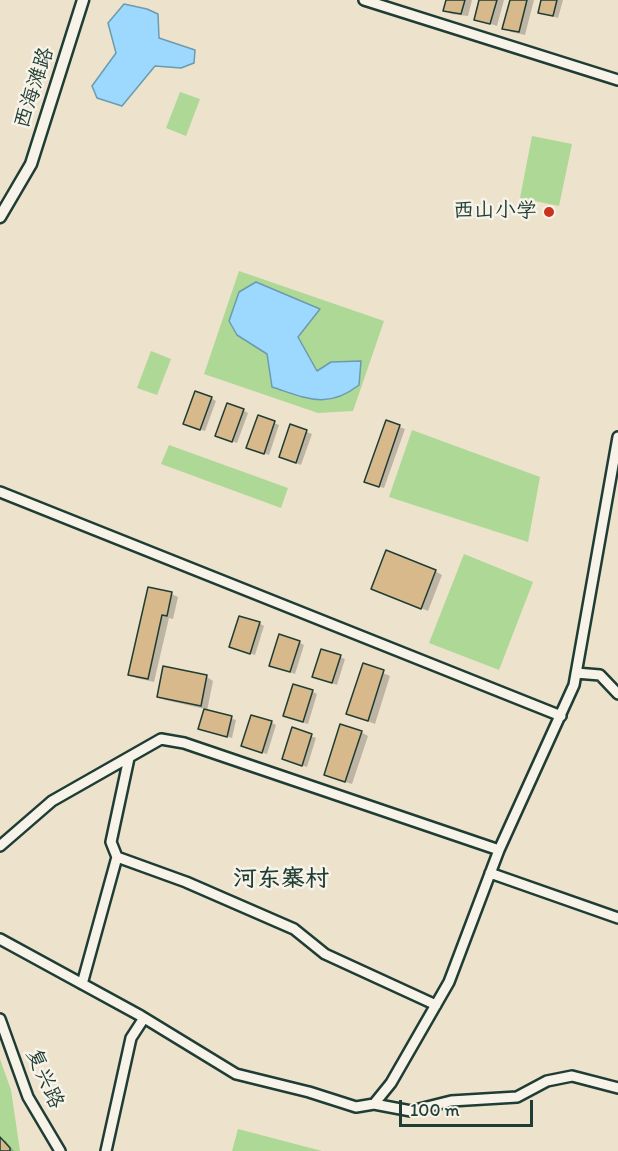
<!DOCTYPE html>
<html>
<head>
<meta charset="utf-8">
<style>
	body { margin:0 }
	#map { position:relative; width:618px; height:1151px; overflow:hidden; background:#ede2cc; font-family:Itim,sans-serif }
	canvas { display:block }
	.scale { position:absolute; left:399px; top:1100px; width:134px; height:27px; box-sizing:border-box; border:3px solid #1f3d34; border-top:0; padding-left:8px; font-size:18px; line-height:21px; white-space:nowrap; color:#1f3d34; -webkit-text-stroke:4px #f7f3e8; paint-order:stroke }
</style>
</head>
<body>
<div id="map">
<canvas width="618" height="1151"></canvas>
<div class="scale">100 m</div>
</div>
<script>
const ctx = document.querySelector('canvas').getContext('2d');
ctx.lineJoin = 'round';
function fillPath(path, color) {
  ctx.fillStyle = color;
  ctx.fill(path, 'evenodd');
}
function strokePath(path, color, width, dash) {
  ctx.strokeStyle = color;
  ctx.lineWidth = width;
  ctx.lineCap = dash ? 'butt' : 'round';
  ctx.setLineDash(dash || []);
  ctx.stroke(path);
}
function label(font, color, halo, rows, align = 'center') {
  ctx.font = font + ' Itim,"LXGW WenKai TC",sans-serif';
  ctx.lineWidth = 5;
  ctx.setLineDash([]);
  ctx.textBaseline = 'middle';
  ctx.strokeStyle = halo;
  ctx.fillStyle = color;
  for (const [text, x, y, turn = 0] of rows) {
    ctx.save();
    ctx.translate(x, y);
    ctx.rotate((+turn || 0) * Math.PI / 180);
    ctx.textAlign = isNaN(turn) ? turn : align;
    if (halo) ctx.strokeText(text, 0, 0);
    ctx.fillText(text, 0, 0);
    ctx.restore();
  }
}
const green = new Path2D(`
	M180 92 200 99 186 136 166 128Z
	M532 136 572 144 559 206 520 198Z
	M239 271 384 321 353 411 318 413 204 374Z
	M151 351 171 359 157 395 137 388Z
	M412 430 540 477 528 542 389 497Z
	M169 445 288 488 281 508 161 464Z
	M464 554 533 582 499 670 429 643Z
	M0 1059 11 1090 20 1151H0Z
	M238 1129 322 1151H232Z`);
const water = new Path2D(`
	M124 4 147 9 158 14 159 38 195 50 194 63 181 68 155 66 122 106 97 98 92 86 116 53 108 23Z
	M256 282 320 309 298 337 317 371 331 362 361 361 359 385C327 410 306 398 272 387L267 354 237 335 229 321 239 292Z`);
const shadow = new Path2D(`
	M447 0H472L468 16 451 14 445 10Z
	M481 0H504L497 26 476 19Z
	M512 0H534L525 35 511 32 504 28Z
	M543 0H563L558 18 539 12Z
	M211 398 216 401 205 431 190 426Z
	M243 410 248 413 237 443 222 438Z
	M259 417 279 425 269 455 253 450Z
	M387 422 405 429 384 488 370 484Z
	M291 426 312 434 301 465 285 459Z
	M435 571 442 575 428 611 373 588Z
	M172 594 178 597 173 619 169 618 154 682 136 678 130 674Z
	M259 623 264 626 255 655 231 647Z
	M299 642 304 645 295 674 271 665Z
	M340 657 345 659 337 685 314 676Z
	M364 665 390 676 375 724 348 713Z
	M164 668 207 677 213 681 207 711 236 720 232 738 200 729 205 709 165 700 158 696Z
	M313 692 317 694 308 724 289 718Z
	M271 722 276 725 267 754 243 746Z
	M293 729 316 738 307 767 288 761Z
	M361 732 368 736 352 784 332 778Z
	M0 1138 6 1141 14 1151H0Z`);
const building = new Path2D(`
	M446 0H465L461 14 443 11Z
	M479 0H497L490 24 474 20Z
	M510 0H527L519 32 502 29Z
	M541 0H557L553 16 538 13Z
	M195 391 212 397 200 430 183 424Z
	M227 403 244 409 232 442 215 436Z
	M258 415 275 421 264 454 246 448Z
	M386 420 400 425 379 487 364 482Z
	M290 424 307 430 296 463 279 457Z
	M386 550 436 570 421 609 371 589Z
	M148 587 172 592 167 616 162 615 148 679 128 675Z
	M239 616 260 622 250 654 229 647Z
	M279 634 300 641 290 672 269 666Z
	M321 649 341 655 332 683 312 677Z
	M363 663 384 670 368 721 346 714Z
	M163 666 207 675 201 706 157 697Z
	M293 684 313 690 303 722 283 716Z
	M204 709 232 716 227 737 198 729Z
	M251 715 272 721 262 753 241 746Z
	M340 724 362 731 345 782 324 775Z
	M292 727 312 734 302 766 282 759Z
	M0 1137 10 1148V1151H0Z`);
const minor = new Path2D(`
	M364 0 618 80
	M0 492 561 716
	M576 673 600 675 618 694
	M0 846 52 801 161 739 184 743 499 850
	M117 857 186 882 294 929 325 954 436 1005
	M490 873 618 918
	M0 939 141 1016 236 1074 309 1092 356 1107 374 1104 391 1083 449 982 499 850 574 685 618 437
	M82 984 117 857 111 842 129 758
	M0 1019 28 1097 60 1151
	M374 1104 411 1111 451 1101 517 1097 547 1081 572 1076 618 1088
	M106 1151 131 1038 144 1018`);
const major = new Path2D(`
	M0 217 31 164 83 0`);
const markers = [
	[549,212,6,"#c8321e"]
];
const streetNames = [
	["西海滩路",35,88,-72],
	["复兴路",44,1079,66]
];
const poiNames = [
	["西山小学",537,212]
];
const quarterNames = [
	["河东寨村",281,880]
];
fillPath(green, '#aed896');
fillPath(water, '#9dd9fe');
strokePath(water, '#6b9bad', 1.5);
fillPath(shadow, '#0003');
fillPath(building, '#d7b98b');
strokePath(building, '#1f3d34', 1.5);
strokePath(minor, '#1f3d34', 14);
strokePath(major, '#1f3d34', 15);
strokePath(minor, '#f7f3e8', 9);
strokePath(major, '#f7f3e8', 10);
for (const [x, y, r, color] of markers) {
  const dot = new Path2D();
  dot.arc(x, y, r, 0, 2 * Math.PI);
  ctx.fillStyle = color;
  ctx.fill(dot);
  strokePath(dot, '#f7f3e8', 2);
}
label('21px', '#1f3d34', '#f7f3e8', streetNames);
label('21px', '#1f3d34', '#f7f3e8', poiNames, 'right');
label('bold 24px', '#1f3d34', '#f7f3e8', quarterNames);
</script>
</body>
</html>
